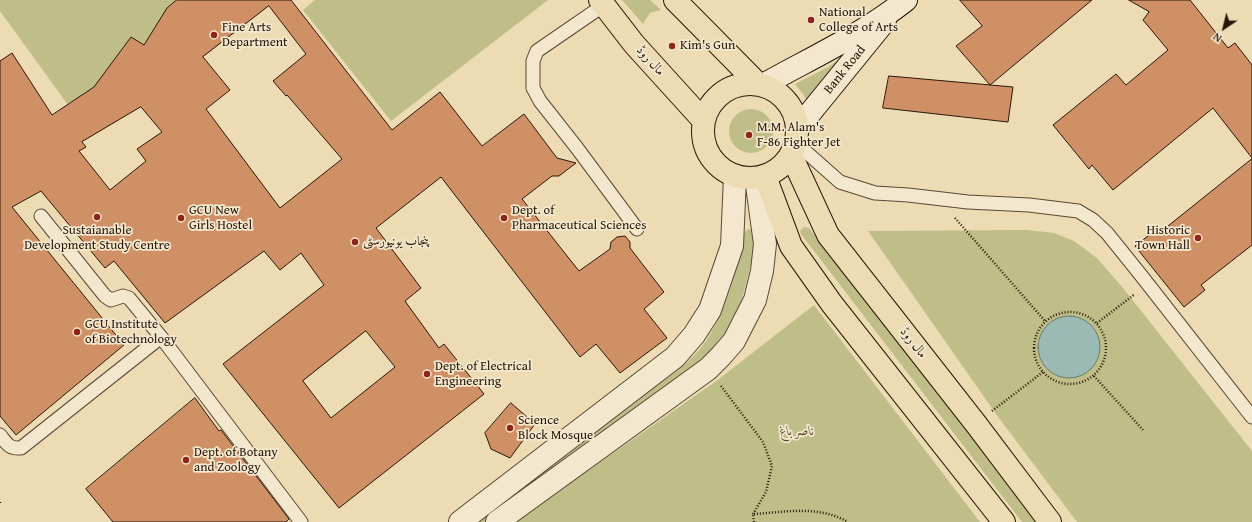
<!DOCTYPE html>
<html>
<head>
<meta charset="utf-8">
<style>
	body { margin:0 }
	#map { position:relative; width:1252px; height:522px; overflow:hidden; background:#eddbb3; font-family:"Gentium Book Plus",serif }
	canvas { display:block }
	.north { position:absolute; left:1204px; top:8px; width:40px; height:40px; -webkit-text-stroke:3px #f3e8ce; paint-order:stroke; rotate:215deg; font-size:11px; font-weight:700; line-height:16px; text-align:center; color:#2a1609 }
	.north::after { content:''; display:block; margin:auto; width:14px; height:18px; background:#2a1609; clip-path:polygon(50% 0,100% 100%,50% 72%,0 100%) }
</style>
</head>
<body>
<div id="map">
<canvas width="1252" height="522"></canvas>
<div class="north">N</div>
</div>
<script>
const ctx = document.querySelector('canvas').getContext('2d');
ctx.lineJoin = 'round';
function fillPath(path, color) {
  ctx.fillStyle = color;
  ctx.fill(path, 'evenodd');
}
function strokePath(path, color, width, dash) {
  ctx.strokeStyle = color;
  ctx.lineWidth = width;
  ctx.lineCap = dash ? 'butt' : 'round';
  ctx.setLineDash(dash || []);
  ctx.stroke(path);
}
function label(font, color, halo, rows, align = 'center') {
  ctx.font = font + ' "Gentium Book Plus",Amiri,serif';
  ctx.lineWidth = 3.5;
  ctx.setLineDash([]);
  ctx.textBaseline = 'middle';
  ctx.strokeStyle = halo;
  ctx.fillStyle = color;
  for (const [text, x, y, turn = 0] of rows) {
    ctx.save();
    ctx.translate(x, y);
    ctx.rotate((+turn || 0) * Math.PI / 180);
    ctx.textAlign = isNaN(turn) ? turn : align;
    if (halo) ctx.strokeText(text, 0, 0);
    ctx.fillText(text, 0, 0);
    ctx.restore();
  }
}
const green = new Path2D(`
	M0 0H177L172 4 183 18 166 31 156 25 144 45 131 37 103 82 68 105 0 11Z
	M315 0H548L391 121 303 10Z
	M622 0H650L661 10 650 13 643 24Z
	M842 57 809 105 803 94 795 84 828 67Z
	M729 131a22 22 0 1 1 44 0a22 22 0 1 1-44 0Z
	M804 227 809 228 1038 522H1022L801 234 800 231Z
	M748 229 755 231V248L738 315 722 347 487 522H473C521 486 568 449 616 414 643 394 688 368 706 341 722 316 732 289 738 260 740 251 740 235 748 229Z
	M1027 230 1054 233 1074 241 1097 258 1123 288 1252 451V522H1077L996 414 868 231Z
	M814 305 980 522H514L715 382Z`);
const water = new Path2D(`
	M1038 347a31 31 0 1 1 62 0a31 31 0 1 1-62 0Z`);
const building = new Path2D(`
	M177 0H291L392 130 440 92 482 146 524 114 557 158 576 163 559 176H552L522 199 579 271 610 249 611 242 617 237 625 236 630 242V248L664 292 644 309 667 338 620 373 596 344 580 357 441 177 376 228 421 288 405 301 439 348 444 344 484 394 339 508 223 364 324 285 301 253 280 270 264 251 165 323 114 261 105 268 41 191 12 207 124 345 16 435 0 416V61L12 53 52 115 94 87 131 37 144 45 167 8ZM269 6 306 54 273 81 286 96 287 95 342 159 280 208 206 109 230 90 203 57ZM141 107 162 132 137 149 146 161 110 190 79 151 86 147 82 142ZM366 331 395 367 331 418 303 381Z
	M960 0H1092L990 85 956 46 982 26Z
	M1129 0H1190L1228 48 1235 43 1252 65V158L1213 108 1113 190 1092 165 1089 169 1053 125 1116 74 1126 85 1168 50 1143 20 1149 12Z
	M889 76 1013 87 1008 122 883 108Z
	M1252 159V245L1201 285 1205 290 1184 307 1135 246 1157 229 1160 232Z
	M195 398 219 431 221 430 289 519 286 522H113L86 489Z
	M511 403 535 424 510 458 491 449 485 433Z`);
const path = new Path2D(`
	M955 218 1045 321
	M1034 348a36 36 0 1 1 72 0a36 36 0 1 1-72 0Z
	M1097 323 1135 294
	M1094 376 1143 430
	M721 386 763 442 772 466 766 492 753 514
	M992 411 1043 372
	M0 502V503
	M754 522 753 514C785 512 819 505 848 522`);
const lane = new Path2D(`
	M604 5 537 51 533 61V88L540 101 577 148 637 229
	M796 143 840 182 875 193 908 195 968 202 1029 205 1078 211 1093 220 1107 233 1140 274 1252 417
	M41 216 105 296 111 300 123 296 129 298 161 337 301 522
	M0 435C7 444 9 449 21 448L161 337`);
const street = new Path2D(`
	M460 522 675 357 694 335 710 310 732 246 735 176
	M497 522 708 369 721 356 734 341 755 300 762 271 765 244 756 178`);
const secondary = new Path2D(`
	M763 85C811 58 862 35 906 0
	M797 129 885 21`);
const primary = new Path2D(`
	M600 0 634 44 703 120
	M675 0 758 84
	M703 131a47 47 0 1 1 94 0a47 47 0 1 1-94 0Z
	M791 155 828 235 976 424 1050 522
	M765 176 791 246 832 304 1004 522`);
const markers = [
	[811,20,4,"#8f2418"],
	[214,35,4,"#8f2418"],
	[672,46,4,"#8f2418"],
	[749,135,4,"#8f2418"],
	[97,217,4,"#8f2418"],
	[181,218,4,"#8f2418"],
	[504,218,4,"#8f2418"],
	[1198,238,4,"#8f2418"],
	[355,242,4,"#8f2418"],
	[77,332,4,"#8f2418"],
	[427,374,4,"#8f2418"],
	[510,428,4,"#8f2418"],
	[186,460,4,"#8f2418"]
];
const poiNames = [
	["National",819,13],
	["College of Arts",819,28],
	["Fine Arts",222,28],
	["Department",222,43],
	["Kim's Gun",680,46],
	["M.M. Alam's",757,128],
	["F-86 Fighter Jet",757,143],
	["GCU New",189,211],
	["Girls Hostel",189,226],
	["Dept. of",512,211],
	["Pharmaceutical Sciences",512,226],
	["Sustaianable",97,231,"center"],
	["Development Study Centre",97,246,"center"],
	["Historic",1190,231,"right"],
	["Town Hall",1190,246,"right"],
	["پنجاب یونیورسٹی",363,242],
	["GCU Institute",85,325],
	["of Biotechnology",85,340],
	["Dept. of Electrical",435,367],
	["Engineering",435,382],
	["Science",518,421],
	["Block Mosque",518,436],
	["Dept. of Botany",194,453],
	["and Zoology",194,468]
];
const streetNames = [
	["مال روڈ",650,61,48],
	["Bank Road",845,70,-51],
	["مال روڈ",913,343,52]
];
const parkNames = [
	["ناصر باغ",797,432]
];
fillPath(green, '#bfbe88');
fillPath(water, '#9abab3');
strokePath(water, '#6d786f', 1);
fillPath(building, '#d09066');
strokePath(building, '#2a1609', 1);
strokePath(lane, '#5b4734', 15);
strokePath(street, '#5b4734', 24);
strokePath(secondary, '#2a1609', 24);
strokePath(primary, '#2a1609', 24);
strokePath(path, '#2a1609', 2.5, [1, 2]);
strokePath(lane, '#f3e8ce', 13);
strokePath(street, '#f3e8ce', 22);
strokePath(secondary, '#f3e8ce', 22);
strokePath(primary, '#eddbb3', 22);
for (const [x, y, r, color] of markers) {
  const dot = new Path2D();
  dot.arc(x, y, r, 0, 2 * Math.PI);
  ctx.fillStyle = color;
  ctx.fill(dot);
  strokePath(dot, '#f3e8ce', 1.5);
}
label('13px', '#2a1609', '#f3e8ce', poiNames, 'left');
label('13px', '#2a1609', '#f3e8ce', streetNames);
label('italic 13px', '#57482f', '#f3e8ce', parkNames);
</script>
</body>
</html>
